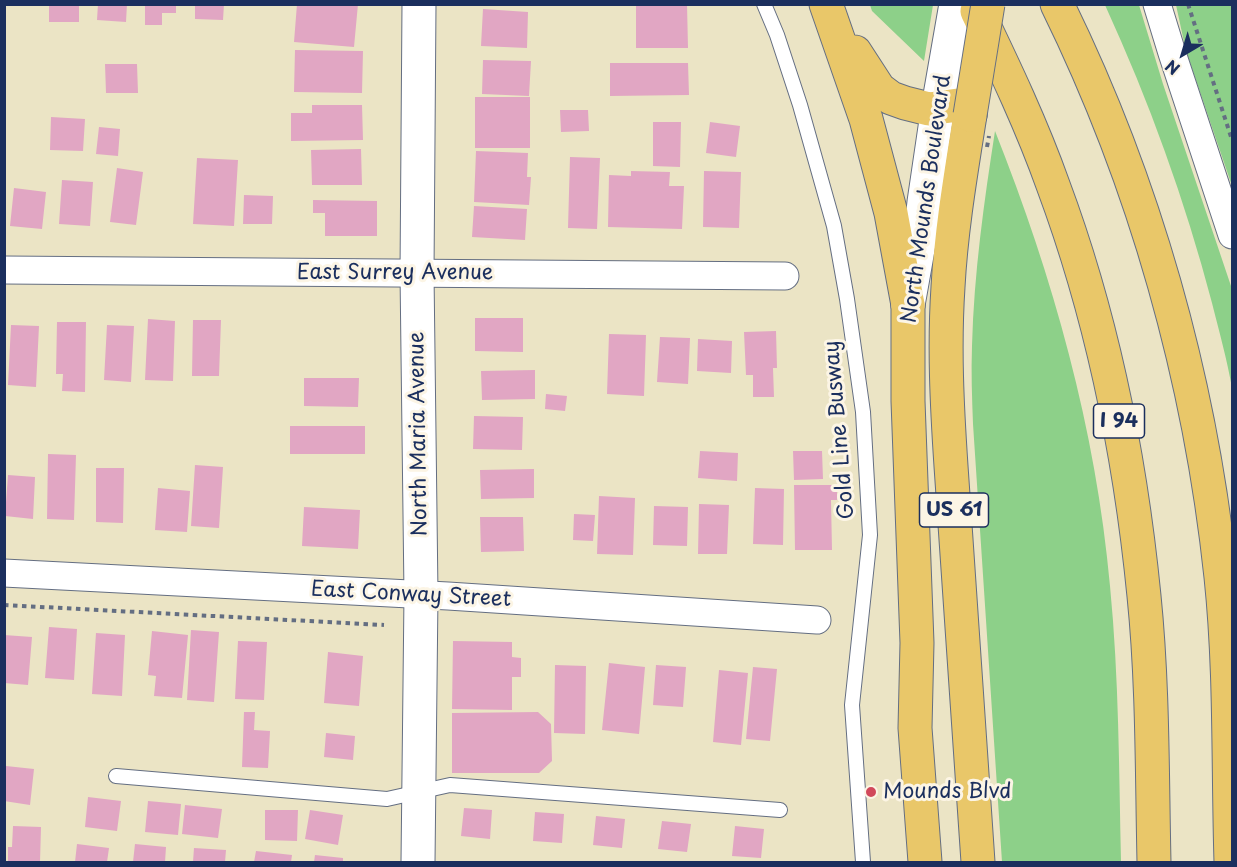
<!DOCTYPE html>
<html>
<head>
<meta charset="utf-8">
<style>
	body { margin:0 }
	#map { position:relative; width:1237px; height:867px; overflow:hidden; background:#ebe4c5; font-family:"Playpen Sans",sans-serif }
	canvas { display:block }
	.frame { position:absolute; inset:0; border:6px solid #1b2f5e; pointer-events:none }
	.north { position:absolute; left:1153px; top:24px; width:60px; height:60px; -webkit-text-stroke:4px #fcf5e5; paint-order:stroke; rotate:218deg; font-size:16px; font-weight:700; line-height:24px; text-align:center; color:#1b2f5e }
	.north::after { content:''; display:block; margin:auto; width:21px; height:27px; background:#1b2f5e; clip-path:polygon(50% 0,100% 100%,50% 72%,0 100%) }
</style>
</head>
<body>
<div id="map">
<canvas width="1237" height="867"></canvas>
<div class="frame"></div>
<div class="north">N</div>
</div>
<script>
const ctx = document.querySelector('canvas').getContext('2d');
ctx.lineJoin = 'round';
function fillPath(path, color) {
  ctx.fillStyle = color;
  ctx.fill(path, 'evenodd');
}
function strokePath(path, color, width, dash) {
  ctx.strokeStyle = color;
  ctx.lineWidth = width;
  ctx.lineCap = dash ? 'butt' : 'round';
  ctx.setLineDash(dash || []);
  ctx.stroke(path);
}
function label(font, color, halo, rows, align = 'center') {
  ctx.font = font + ' "Playpen Sans",sans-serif';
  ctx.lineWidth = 6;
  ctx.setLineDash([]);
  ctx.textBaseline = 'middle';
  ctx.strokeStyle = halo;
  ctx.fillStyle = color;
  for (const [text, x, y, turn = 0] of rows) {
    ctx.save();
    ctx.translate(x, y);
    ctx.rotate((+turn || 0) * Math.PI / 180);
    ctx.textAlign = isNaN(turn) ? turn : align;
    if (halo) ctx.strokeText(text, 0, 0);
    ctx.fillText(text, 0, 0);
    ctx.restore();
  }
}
const green = new Path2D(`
	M870 5H933L924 61 872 11Z
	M1105 5H1139L1163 84 1232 289V388C1227 359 1219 331 1212 303 1185 200 1149 101 1105 5Z
	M1176 5H1232V186L1186 51Z
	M995 131C1053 277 1096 429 1110 586 1119 678 1119 770 1121 862H1002L973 424C972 398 971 372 972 346 974 273 984 202 995 131Z`);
const building = new Path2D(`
	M49 4H79V22H49Z
	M98 4H127L126 22 97 20Z
	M145 4H176V13H162V25H145Z
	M195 4H224L223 20 195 19Z
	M297 4H358L354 47 294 42Z
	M636 4H687L688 48H636Z
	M483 9 528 12 527 48 481 46Z
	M295 50 363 51 362 93 294 92Z
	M483 60 531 61 529 96 482 94Z
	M610 63H688L689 95 610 96Z
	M105 64H137L138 93H106Z
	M475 97H530V148H475Z
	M312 105H362L363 140 291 141V113H312Z
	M560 110H588L589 131 561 132Z
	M51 117 85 119 83 151 50 150Z
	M653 122H681L680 167 653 166Z
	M710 122 740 126 736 157 706 153Z
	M99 127 120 129 118 156 96 154Z
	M361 149 362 185H312L311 150Z
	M476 151 528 153 527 177H531L529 205 474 202Z
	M570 157 600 158 597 229 568 228Z
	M197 158 238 160 234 226 193 224Z
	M117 168 143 172 136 225 110 222Z
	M631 171 670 172 669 186H684L682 229 608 227 609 175 631 176Z
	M704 171 741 172 739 228 703 227Z
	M62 180 93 182 90 226 59 224Z
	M14 188 46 192 42 229 10 226Z
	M244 195 273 196 272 224H243Z
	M313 200 377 201V236H325V213H313Z
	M474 206 527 209 525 240 472 237Z
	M475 318H523V352L475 351Z
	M148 319 175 321 173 381 145 380Z
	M193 320H221L219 376H192Z
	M57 322H86L85 392 62 391 63 374H56Z
	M11 325 39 326 36 387 8 385Z
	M107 325 134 326 131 382 104 380Z
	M776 331 777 368H773L774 397H753V375H746L744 332Z
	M609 334 646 335 644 396 607 394Z
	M660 337 690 338 688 384 657 382Z
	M698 339 732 341 731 373 697 371Z
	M535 370V399L482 400 481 371Z
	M304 378H359L358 407 304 406Z
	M546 394 567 396 565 411 545 409Z
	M474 416 523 417 522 450 473 449Z
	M290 426H365V454H290Z
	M700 451 738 453 737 481 698 478Z
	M793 451H822L823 479 794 480Z
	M48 454 76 455 74 520 47 519Z
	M195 465 223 467 219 528 191 526Z
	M96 468H124L123 523 96 522Z
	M534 469V498L481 499 480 470Z
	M8 475 35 477 33 519 5 516Z
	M794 485H837V500H831L832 550H795Z
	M158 488 190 491 187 532 155 530Z
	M755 488 784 489 783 545 753 544Z
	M599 496 635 498 633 555 597 554Z
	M699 504 729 505 727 554H698Z
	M654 506 688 507 687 546 653 545Z
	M304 507 360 510 358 549 302 546Z
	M574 514 595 515 593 541 573 540Z
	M480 517H523L524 551 481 552Z
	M49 627 77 629 74 680 45 678Z
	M191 630 219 632 214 702 187 700Z
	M152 631 188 635 182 698 154 696 156 676 148 675Z
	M96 633 125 635 122 696 92 694Z
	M4 635 32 637 28 685 4 683Z
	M238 641 267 642 264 700 235 699Z
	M453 641 512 642V657L521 658V677H512V710L452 709Z
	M328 652 363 656 359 706 324 703Z
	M609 663 645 667 639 734 602 730Z
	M555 665 586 666 585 734 554 733Z
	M656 665 686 667 683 707 653 705Z
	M753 667 777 669 770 741 746 739Z
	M719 670 748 673 741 745 713 742Z
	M244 712H255L254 730 270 731 268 768 242 767Z
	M538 712 551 724 552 761 539 773H452V713Z
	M326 733 355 736 353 760 324 757Z
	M6 766 34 769 30 805 4 801Z
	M88 797 121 801 117 831 85 827Z
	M148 801 181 804 178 835 145 832Z
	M185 805 222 809 218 838 182 834Z
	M464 808 492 810 490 839 461 836Z
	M265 810H298L297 841 265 840Z
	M310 810 343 815 338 845 305 839Z
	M535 812 564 814 562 843 533 841Z
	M596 816 625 819 622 848 593 845Z
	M662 821 691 824 687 852 658 849Z
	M13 826 41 827 40 862H8V847H12Z
	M735 826 764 829 761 858 732 856Z
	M77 844 109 848 107 862H75Z
	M135 844 166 847 165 862H133Z
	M194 848 226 850 225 862H193Z
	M256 851 292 855 291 862H254Z
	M315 855 343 858V862H314Z`);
const path = new Path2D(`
	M1188 4 1232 140
	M4 605 384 625`);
const service = new Path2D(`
	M764 4 777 35 800 105 834 226 847 299 863 412 870 535 852 705 863 862
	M116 776 387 799 450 785 780 810`);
const minor = new Path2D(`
	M1157 4 1172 53 1232 235
	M4 270 785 276
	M4 573 448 596 817 620`);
const tertiary = new Path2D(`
	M908 305 920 238 924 202 938 107 956 4
	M418 862 421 595 417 273 419 4`);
const primary = new Path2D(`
	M970 115C961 172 951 230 948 287 944 347 947 406 951 466L978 862
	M908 305V401L917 643 915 728 925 862`);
const motorway = new Path2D(`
	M826 4 866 119 891 213 908 305
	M1057 4C1145 183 1200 379 1221 577 1231 672 1228 767 1231 862
	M977 11C1005 69 1032 126 1053 185 1103 319 1130 454 1144 596 1153 684 1152 774 1154 862
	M855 52 879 89 891 98 905 103 929 109 958 105 970 115`);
const pathBridge = new Path2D(`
	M987 147 989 136`);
const primaryBridge = new Path2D(`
	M970 115 988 4`);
const markers = [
	[871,792,6,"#d1495b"]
];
const shields = [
	[1119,421,51],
	[954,510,69]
];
const shieldNames = [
	["I 94",1119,421],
	["US 61",954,510]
];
const streetNames = [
	["North Mounds Boulevard",927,199,-82],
	["East Surrey Avenue",395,273],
	["Gold Line Busway",840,430,-95],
	["North Maria Avenue",419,434,-91],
	["East Conway Street",411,595,3]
];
const poiNames = [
	["Mounds Blvd",883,792]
];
fillPath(green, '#8dd089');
fillPath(building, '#e1a6c3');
strokePath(service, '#646e82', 16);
strokePath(minor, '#646e82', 29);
strokePath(tertiary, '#646e82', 35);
strokePath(primary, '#646e82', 35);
strokePath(motorway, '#646e82', 35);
strokePath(path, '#646e82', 4, [4.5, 4.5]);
strokePath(service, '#fff', 14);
strokePath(minor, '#fff', 27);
strokePath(tertiary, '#fff', 33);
strokePath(primary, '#e9c769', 33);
strokePath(motorway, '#e9c769', 33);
strokePath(primaryBridge, '#646e82', 35, []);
strokePath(pathBridge, '#646e82', 4, [4.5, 4.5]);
strokePath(primaryBridge, '#e9c769', 33);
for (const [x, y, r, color] of markers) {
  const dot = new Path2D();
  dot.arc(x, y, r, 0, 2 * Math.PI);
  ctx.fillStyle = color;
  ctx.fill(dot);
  strokePath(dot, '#fcf5e5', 2);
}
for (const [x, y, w] of shields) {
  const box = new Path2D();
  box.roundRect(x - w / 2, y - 17, w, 34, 4.5);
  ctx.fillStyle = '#fcf5e5';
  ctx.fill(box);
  strokePath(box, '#1b2f5e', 1.5);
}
label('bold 20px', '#1b2f5e', null, shieldNames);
label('21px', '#1b2f5e', '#fcf5e5', streetNames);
label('21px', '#1b2f5e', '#fcf5e5', poiNames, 'left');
</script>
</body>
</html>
